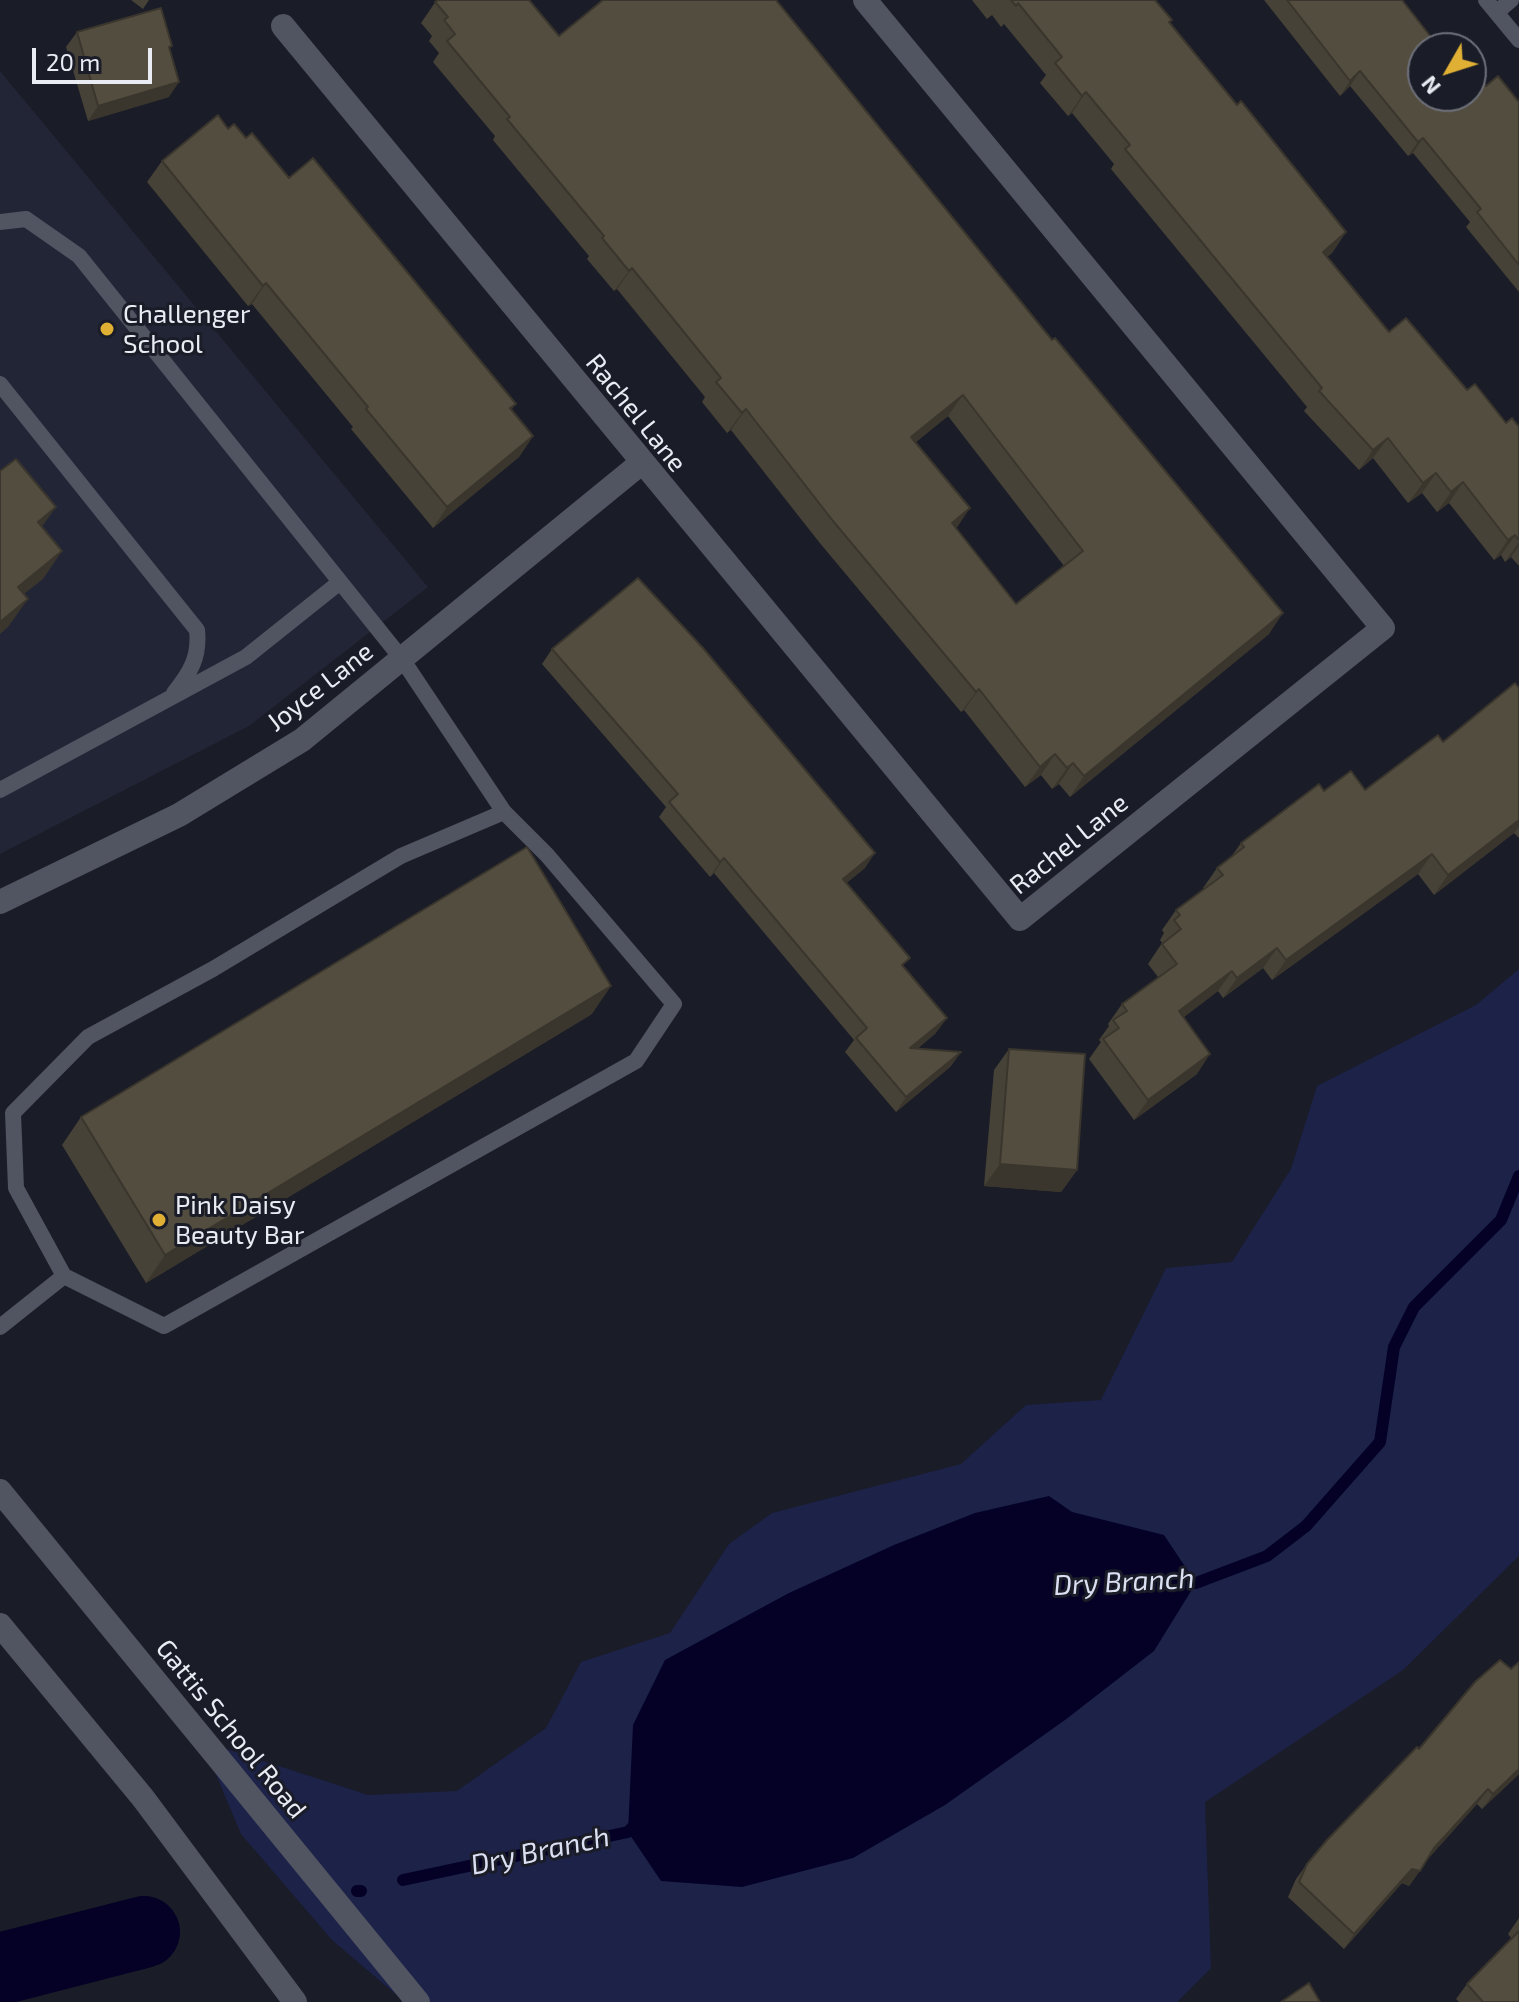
<!DOCTYPE html>
<html>
<head>
<meta charset="utf-8">
<style>
	body { margin:0 }
	#map { position:relative; width:1519px; height:2002px; overflow:hidden; background:#1a1c27; font-family:"Exo 2",sans-serif }
	canvas { display:block }
	.north { position:absolute; left:1407px; top:32px; width:80px; height:80px; box-sizing:border-box; background:#1a1c27; border:2px solid #6d6f79; border-radius:50%; rotate:231deg; font-size:22px; font-weight:700; line-height:32px; text-align:center; color:#eaecf4 }
	.north::after { content:''; display:block; margin:auto; width:28px; height:36px; background:#e0b034; clip-path:polygon(50% 0,100% 100%,50% 72%,0 100%) }
	.scale { position:absolute; left:32px; top:48px; width:120px; height:36px; box-sizing:border-box; border:4px solid #eaecf4; border-top:0; padding-left:10px; font-size:24px; line-height:28px; white-space:nowrap; color:#eaecf4; -webkit-text-stroke:6px #1a1c27; paint-order:stroke }
</style>
</head>
<body>
<div id="map">
<canvas width="1519" height="2002"></canvas>
<div class="north">N</div>
<div class="scale">20 m</div>
</div>
<script>
const ctx = document.querySelector('canvas').getContext('2d');
ctx.lineJoin = 'round';
function fillPath(path, color) {
  ctx.fillStyle = color;
  ctx.fill(path, 'evenodd');
}
function strokePath(path, color, width, dash) {
  ctx.strokeStyle = color;
  ctx.lineWidth = width;
  ctx.lineCap = dash ? 'butt' : 'round';
  ctx.setLineDash(dash || []);
  ctx.stroke(path);
}
function label(font, color, halo, rows, align = 'center') {
  ctx.font = font + ' "Exo 2",sans-serif';
  ctx.lineWidth = 6;
  ctx.setLineDash([]);
  ctx.textBaseline = 'middle';
  ctx.strokeStyle = halo;
  ctx.fillStyle = color;
  for (const [text, x, y, turn = 0] of rows) {
    ctx.save();
    ctx.translate(x, y);
    ctx.rotate((+turn || 0) * Math.PI / 180);
    ctx.textAlign = isNaN(turn) ? turn : align;
    if (halo) ctx.strokeText(text, 0, 0);
    ctx.fillText(text, 0, 0);
    ctx.restore();
  }
}
const built = new Path2D(`
	M0 71 428 587 249 726 0 854Z`);
const green = new Path2D(`
	M1519 969V1556L1403 1670 1205 1802 1211 1968 1177 2002H411L400 1998 332 1940 241 1834 202 1741 368 1795 457 1791 546 1728 581 1662 670 1633 729 1544 772 1513 961 1464 1026 1405 1101 1400 1166 1268 1232 1262 1291 1169 1317 1086 1476 1005Z`);
const water = new Path2D(`
	M1049 1496 1072 1512 1164 1535 1196 1583 1154 1651 1065 1720 945 1805 853 1858 742 1887 661 1881 628 1832 633 1725 665 1660 789 1593 894 1545 975 1513Z`);
const stream = new Path2D(`
	M1179 1583H1196L1267 1556 1306 1526 1380 1442 1394 1347 1414 1307 1501 1220 1519 1176
	M403 1880 628 1832 638 1822
	M357 1891H361`);
const river = new Path2D(`
	M0 1969 144 1932`);
const service = new Path2D(`
	M1486 0 1519 40
	M1497 12 1511 0
	M0 222 26 219 79 256 402 659 504 812
	M0 384 197 630C200 657 190 673 174 693
	M0 790 246 657 340 582
	M504 812 547 855 674 1004 636 1061 164 1326 64 1276 16 1188 13 1113 88 1037 213 969 401 856Z
	M0 1327 64 1276`);
const minor = new Path2D(`
	M283 26 1020 919 1383 628 865 0
	M0 902 179 815 302 740 640 464`);
const secondary = new Path2D(`
	M0 1491 418 2002
	M0 1625 143 1798 295 2002`);
const wall = new Path2D(`
	M131 0H149L143 9Z
	M436 0H529L559 36 602 1 601 0H776L1269 634 1070 797 1059 784 1052 789 1041 775 1025 787 964 710 961 712 819 542 731 430 727 433 702 402 705 397 617 289 614 291 587 259 589 256 493 140 495 136 433 62 439 53 429 41 432 36 421 23 436 1ZM948 416 1064 566 1016 604 956 528 916 442Z
	M972 0H1155L1172 20 1170 23 1237 105 1346 232 1332 253 1327 257 1389 332 1467 390 1506 423 1519 427V566L1511 557 1505 562 1501 555 1494 560 1449 503 1437 512 1422 493 1408 503 1373 458 1359 470 1304 411 1307 407 1111 169 1114 164 1072 113 1068 116 1040 83 1046 75 1004 24 1001 27 992 15 987 19Z
	M1264 0H1402L1438 46 1447 48H1423L1486 86 1519 102V292L1466 227 1470 222 1413 153 1408 156 1350 86 1340 96Z
	M77 32 169 97 88 121 66 47Z
	M228 129 246 138 289 178 516 404 511 410 533 436 519 457 433 528 351 429 353 427 252 304 248 306 147 182 162 161Z
	M552 649 865 868 846 883 904 967 936 1033 917 1049 961 1052 950 1067 896 1112 845 1052 854 1040 714 873 710 877 659 817 666 807 542 664Z
	M1519 688V838L1514 833 1434 895 1418 874 1272 980 1263 968 1223 998 1218 991 1184 1017 1197 1074 1134 1120 1089 1059 1101 1042 1099 1040 1109 1026 1108 1024 1122 1004 1158 977 1148 964 1162 943 1160 940 1164 933 1162 930 1176 910 1204 889 1203 888 1217 868 1231 857 1241 843 1324 791 1365 790 1443 742Z
	M592 1014 146 1283 62 1145 81 1117Z
	M1009 1049 1077 1170 1061 1192 984 1186 994 1070Z
	M1519 1662V1774L1482 1809 1477 1804 1427 1860 1409 1886 1402 1883 1344 1949 1288 1897 1296 1879 1307 1864 1419 1749Z
	M1519 1918V2002H1459L1456 1999 1467 1984 1512 1939 1508 1934Z`);
const shadedWall = new Path2D(`
	M1360 71 1350 86 1340 96 1350 81Z
	M179 82 169 97 88 121 98 106Z
	M1086 92 1072 113 1068 116 1082 96Z
	M1423 138 1413 153 1408 156 1418 142Z
	M1346 232 1332 253 1309 272 1323 252Z
	M632 268 617 289 614 291 629 271Z
	M266 283 252 304 248 306 263 286Z
	M963 395 948 416 897 457 911 437Z
	M746 409 731 430 727 433 742 413Z
	M533 436 519 457 433 528 447 507Z
	M1388 438 1373 458 1359 470 1373 450Z
	M1436 473 1422 493 1408 503 1423 483Z
	M1463 482 1449 503 1437 512 1451 492Z
	M56 507 36 535 38 522Z
	M970 508 956 529 952 523Z
	M1515 535 1501 555 1494 560 1508 540Z
	M1519 542V546L1511 557 1505 562Z
	M62 551 43 579 0 613 18 587Z
	M28 599 8 627 0 634V622Z
	M1283 613 1269 634 1070 797 1084 776Z
	M979 689 964 710 961 712 976 692Z
	M1055 754 1041 775 1025 787 1040 767Z
	M1073 763 1059 784 1052 789 1067 768Z
	M1519 820V827L1514 833 1434 895 1448 875Z
	M875 853 865 868 833 894 843 879Z
	M1432 854 1418 874 1272 980 1286 960Z
	M724 858 714 873 710 877 720 862Z
	M1277 948 1263 968 1223 998 1237 978Z
	M1232 971 1218 991 1165 1031 1179 1011Z
	M611 986 592 1014 146 1283 165 1255Z
	M947 1018 936 1033 899 1063 910 1048Z
	M961 1052 950 1067 896 1112 906 1097Z
	M1210 1054 1197 1074 1134 1120 1148 1100Z
	M1000 1164 1077 1170 1061 1192 984 1186Z
	M1519 1769V1774L1482 1809 1493 1794Z
	M1488 1789 1477 1804 1424 1863 1434 1848Z
	M1412 1869 1420 1871 1409 1886 1402 1883 1344 1949 1354 1934Z`);
const building = new Path2D(`
	M438 0H529L559 36 603 0H776L1052 340 1055 338 1283 613 1084 776 1073 763 1067 768 1055 754 1040 767 979 689 976 692 833 521 746 409 742 413 716 382 721 378 632 268 629 271 602 238 604 236 507 119 510 117 447 41 455 34 444 20 448 17 435 2ZM963 395 1083 551 1016 604 952 523 970 508 911 437Z
	M1011 0H1155L1172 20 1169 22 1237 105 1241 101 1346 232 1323 252 1389 332 1406 318 1467 390 1475 384 1506 423 1512 418 1519 427V540L1515 535 1508 540 1463 482 1451 492 1436 473 1423 483 1388 438 1373 450 1319 391 1322 388 1125 149 1130 145 1086 92 1082 96 1055 63 1062 57 1018 3 1016 6Z
	M1287 0H1402L1438 46 1442 42 1447 48H1423V96H1471V68L1486 86 1498 76 1519 102V265L1477 212 1481 209 1423 138 1418 142 1360 71 1350 81Z
	M161 8 172 46 169 47 179 82 98 106 77 32Z
	M218 115 228 129 234 124 246 138 252 133 289 178 313 158 516 404 510 408 533 436 447 507 366 409 368 407 266 283 263 286 162 161Z
	M16 459 56 507 38 522 62 551 18 587 28 599 0 622V471Z
	M638 578 703 648 875 853 843 879 910 958 902 965 947 1018 910 1048 961 1052 906 1097 856 1038 867 1028 724 858 720 862 669 802 678 794 552 649Z
	M1515 683 1519 688V820L1448 875 1432 854 1286 960 1277 948 1237 978 1232 971 1179 1011 1210 1054 1148 1100 1103 1039 1119 1028 1113 1020 1127 1011 1122 1004 1177 964 1162 944 1181 929 1174 920 1180 915 1176 910 1223 875 1217 868 1244 847 1241 843 1319 784 1324 791 1351 771 1365 790 1438 735 1443 742Z
	M527 847 611 986 165 1255 81 1117Z
	M1009 1049 1085 1054 1077 1170 1000 1164Z
	M1500 1660 1511 1669 1519 1662V1769L1493 1794 1488 1789 1434 1848 1420 1871 1412 1869 1354 1934 1299 1882 1307 1864 1327 1840 1417 1747 1419 1749 1475 1682Z
	M1519 1931V2002H1483L1467 1984Z
	M1309 1983 1320 2002H1281Z`);
const markers = [
	[107,329,8,"#e0b034"],
	[159,1220,8,"#e0b034"]
];
const poiNames = [
	["Challenger",123,314],
	["School",123,344],
	["Pink Daisy",175,1205],
	["Beauty Bar",175,1235]
];
const streetNames = [
	["Rachel Lane",636,413,51],
	["Joyce Lane",320,687,-38],
	["Rachel Lane",1069,844,-39],
	["Gattis School Road",231,1729,51]
];
const waterNames = [
	["Dry Branch",1124,1582,-3],
	["Dry Branch",540,1851,-12]
];
fillPath(built, '#222536');
fillPath(green, '#1d2249');
fillPath(water, '#040026');
strokePath(stream, '#040026', 12);
strokePath(river, '#040026', 72);
strokePath(service, '#515461', 16);
strokePath(minor, '#515461', 24);
strokePath(secondary, '#515461', 24);
fillPath(wall, '#474237');
fillPath(shadedWall, '#3a362d');
fillPath(building, '#534d40');
strokePath(building, '#3a362d', 2);
for (const [x, y, r, color] of markers) {
  const dot = new Path2D();
  dot.arc(x, y, r, 0, 2 * Math.PI);
  ctx.fillStyle = color;
  ctx.fill(dot);
  strokePath(dot, '#1a1c27', 3);
}
label('26px', '#eaecf4', '#1a1c27', poiNames, 'left');
label('26px', '#eaecf4', '#1a1c27', streetNames);
label('italic 28px', '#dadff1', '#1a1c27', waterNames);
</script>
</body>
</html>
